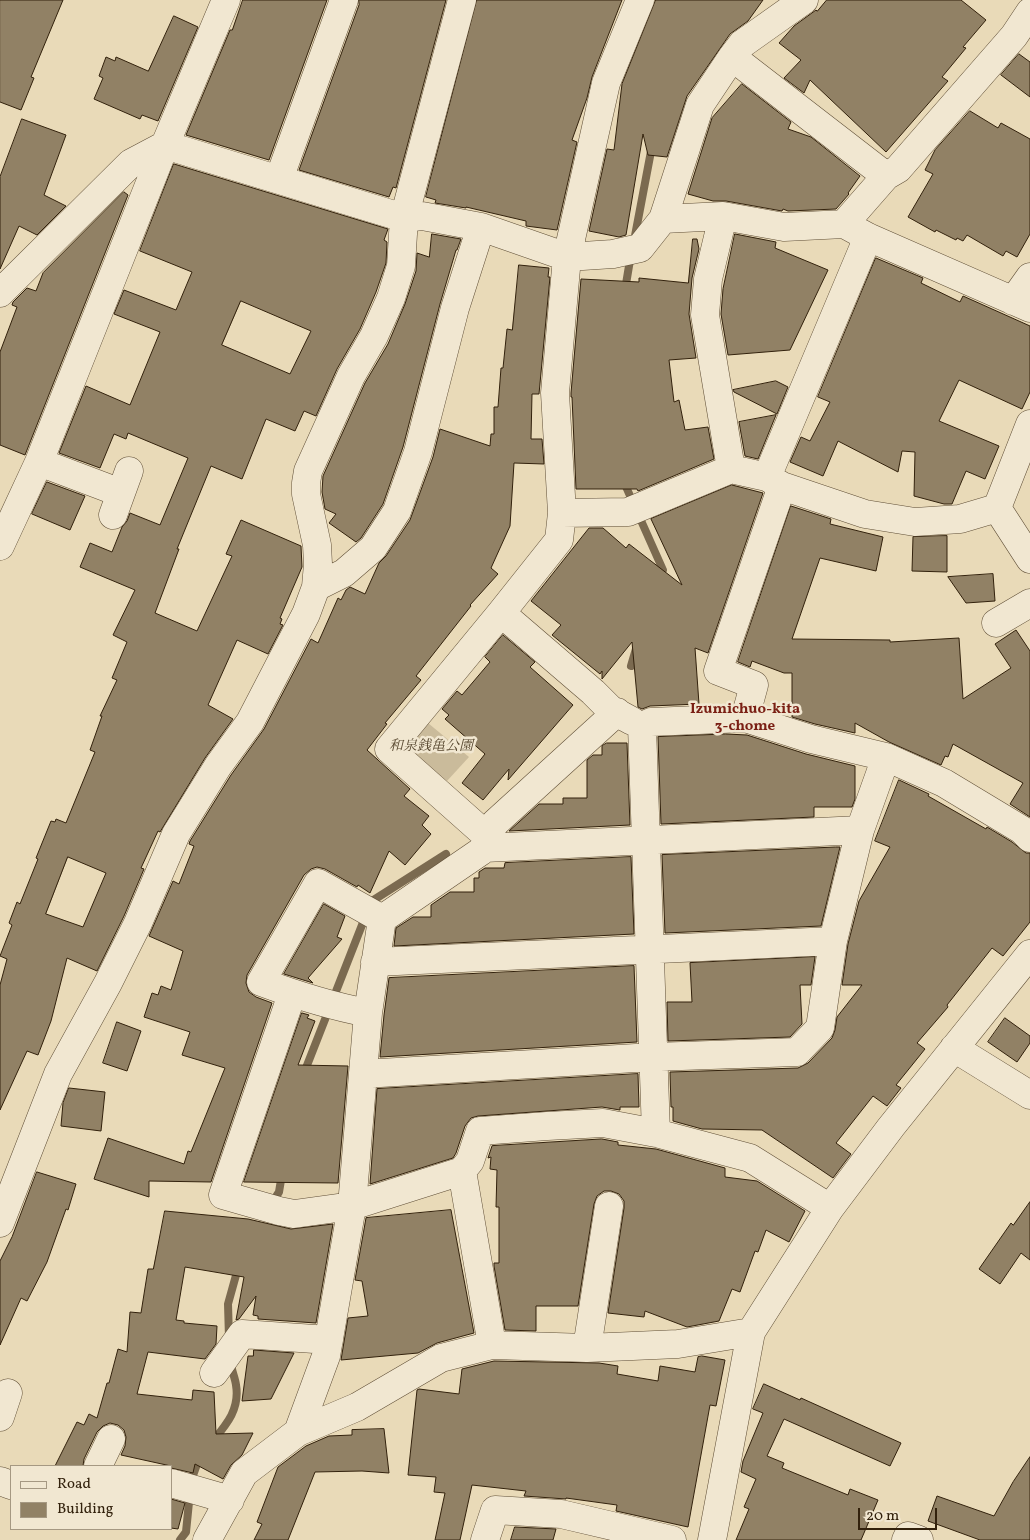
<!DOCTYPE html>
<html>
<head>
<meta charset="utf-8">
<style>
	body { margin:0 }
	#map { position:relative; width:1030px; height:1540px; overflow:hidden; background:#e9dab8; font-family:Vollkorn,serif }
	canvas { display:block }
	.legend { position:absolute; left:10px; top:1465px; width:162px; height:65px; box-sizing:border-box; background:#f1e7d1; border:1px solid #a59882; margin:0; padding:6px 9px; list-style:none; font-size:15px; color:#32210c }
	.legend li { display:flex; align-items:center; gap:10px; height:25px }
	.legend b { width:25px; border:1px solid #a59882 }
	.scale { position:absolute; left:858px; top:1508px; width:79px; height:22px; box-sizing:border-box; border:2px solid #32210c; border-top:0; padding-left:6px; font-size:15px; line-height:18px; white-space:nowrap; color:#32210c; -webkit-text-stroke:4px #f1e7d1; paint-order:stroke }
</style>
</head>
<body>
<div id="map">
<canvas width="1030" height="1540"></canvas>
<ul class="legend">
<li><b style="height:6px;background:#f1e7d1"></b>Road</li>
<li><b style="height:14px;background:#918165"></b>Building</li>
</ul>
<div class="scale">20 m</div>
</div>
<script>
const ctx = document.querySelector('canvas').getContext('2d');
ctx.lineJoin = 'round';
function fillPath(path, color) {
  ctx.fillStyle = color;
  ctx.fill(path, 'evenodd');
}
function strokePath(path, color, width, dash) {
  ctx.strokeStyle = color;
  ctx.lineWidth = width;
  ctx.lineCap = dash ? 'butt' : 'round';
  ctx.setLineDash(dash || []);
  ctx.stroke(path);
}
function label(font, color, halo, rows, align = 'center') {
  ctx.font = font + ' Vollkorn,"Noto Serif JP",serif';
  ctx.lineWidth = 5;
  ctx.setLineDash([]);
  ctx.textBaseline = 'middle';
  ctx.strokeStyle = halo;
  ctx.fillStyle = color;
  for (const [text, x, y, turn = 0] of rows) {
    ctx.save();
    ctx.translate(x, y);
    ctx.rotate((+turn || 0) * Math.PI / 180);
    ctx.textAlign = isNaN(turn) ? turn : align;
    if (halo) ctx.strokeText(text, 0, 0);
    ctx.fillText(text, 0, 0);
    ctx.restore();
  }
}
const green = new Path2D(`
	M428 723 469 757 447 781 411 753V741Z`);
const stream = new Path2D(`
	M634 241 652 146
	M625 290 631 254
	M623 480 663 570 658 579
	M631 666 636 649
	M304 1073 362 925 372 901 446 854
	M272 1203 279 1192 282 1174
	M229 1338 228 1304 238 1268
	M212 1442C227 1424 240 1409 236 1385 235 1377 231 1370 231 1362
	M191 1481 200 1456
	M180 1540 186 1532 190 1492`);
const building = new Path2D(`
	M0 0H63L31 77 34 78 21 110 0 102Z
	M243 0H327L269 160 186 135 230 30H232Z
	M359 0H446L396 188 393 187 389 197 299 170 359 5Z
	M477 0H622L592 77 587 98 572 140 577 142 557 230 526 226V221L466 207V208L435 203 436 200 426 197Z
	M656 0H763L748 21 730 34 687 96 667 157 648 155 643 134 626 235 619 237 589 231 607 149 614 150 622 84Z
	M827 0H961L986 20 963 47 966 48 942 77 948 81 886 152 810 80 804 93 784 78 801 60 779 43 794 26 816 10 817 11Z
	M174 16 198 27 158 121 142 115 140 119 94 99 103 78 99 76 106 57 115 61 116 57 148 71Z
	M1019 54 1030 62V97L1001 75Z
	M742 84 791 122 788 129 811 137 860 176 848 193 849 194 836 209 788 211 783 209 782 211 726 201H713L688 194 712 118Z
	M970 111 998 128 1001 123 1030 139V234L1017 257 1006 251 1003 256 967 235 963 241 957 238 956 240 936 230 935 232 908 217 933 174 925 170 935 150Z
	M22 119 66 135 44 195 66 206 37 235 19 226 0 269V177Z
	M174 164 388 229 384 240 387 242 386 263 376 292 360 329 337 369 316 416 304 411 295 431 266 419 242 479 211 466 177 549H179L155 613 197 631 232 556 226 554 241 520 301 546 302 567 280 618 282 619 280 624 283 625 268 654 237 640 208 705 233 719 205 758 160 832 158 831 141 868 144 869 124 916 97 971 67 958 51 1021 38 1055 27 1051 0 1110V985L7 959 0 956 12 925 9 923 17 902 20 904 38 859 36 858 51 821 55 822 56 819 66 823 95 752 90 750 102 716H100L117 680 112 678 127 642 113 635 135 590 80 567 90 543 112 552 122 527 127 521 130 513 160 525 188 458 128 433 126 439 114 434 100 468 59 453 86 386 130 405 160 332 114 314 124 290 176 310 192 272 140 251ZM241 301 311 331 290 374 222 345ZM68 857 106 873 83 927 46 914Z
	M124 192 128 195 25 455 0 445V352L17 307 12 305 13 302 27 288 36 291 43 273Z
	M432 234 461 239 457 250H456L440 304 403 447 383 504 361 538 356 542 329 523 336 514 325 509 322 492 323 476 365 383 388 344 405 304 416 271 417 253 429 257Z
	M735 234 776 242 775 248 828 270 790 350 728 355 721 314 723 289Z
	M693 239H697L699 249 692 278 689 314 696 358 669 360 674 402 679 400 685 430 708 427 714 459 638 491 637 489H576L572 397H571V393L581 279 639 282V278L688 283Z
	M876 258 923 278 921 283 960 302 963 296 1030 326V392L1022 409 959 380 939 421 999 446 985 479 966 471 952 504H944L914 496 915 452 902 451 898 472 838 441 823 476 790 462 801 437 810 441 830 402 818 397Z
	M519 265 549 268 548 277H550L539 394H532L531 439H542L544 464 514 463 510 526 491 568 498 574 470 605 471 606 416 676 421 680 385 723 387 724 367 750 410 789 404 796 429 816 422 825 431 834 405 865 389 851 370 893 358 885 357 887 325 869 317 867 311 869 304 875 247 975 246 983 249 992 256 997 272 1003 211 1182 149 1181V1197L94 1179 108 1138 184 1164 188 1151 191 1152 225 1068 182 1055 190 1032 144 1017 152 993 158 995 161 986 171 990 183 951 149 936 173 881 179 884 194 846 189 844 190 841 231 775 264 729 311 639 318 643 338 598 341 600 346 590 350 587 365 594 379 563 386 556 410 520 433 457 440 429 490 446 491 434H494V407H498L501 368H503L507 329 512 330Z
	M776 381 788 387 777 414 734 392 733 390Z
	M776 415 758 459 745 456 739 422Z
	M47 482 85 496 70 530 32 514Z
	M732 485 763 493 708 653 695 648 699 704 650 706 642 709 638 707 632 642 602 679V671L600 674 552 635 561 625 531 601 589 528H603L626 548 629 544 682 585 651 519Z
	M791 506 831 519 830 524 883 537 876 571 820 558 792 639 890 640V642L959 638 963 699 1011 668 995 644 1016 630 1030 651V817L1010 804 1023 783 953 744 948 757 945 756 941 765 889 742 855 723V733L815 724 792 717V673H784L752 661 750 667 738 662Z
	M947 536V572L912 571 913 537Z
	M993 574 995 601 966 603 948 577Z
	M503 635 535 662 530 667 573 705 508 780 509 769 483 800 462 783 485 754 445 719 449 715 442 709 457 691 462 695 490 662 485 657Z
	M726 734 747 735 806 754 855 766V799L852 807H814V817L661 824 658 737Z
	M607 743H627L630 825 509 831 539 804H563V798H587V760L593 755H602V746Z
	M899 780 929 794 928 796 986 829 987 827 1012 842 1026 853H1030V922L1003 956 992 948 947 1005 948 1007 917 1043 925 1049 896 1085 901 1088 887 1106 873 1096 836 1143 851 1154 833 1178 762 1130 702 1129 673 1121V1107H671L670 1072 798 1068 808 1063 832 1038 835 1030 837 1017 862 985H842L848 944 859 901 890 847 875 841Z
	M836 847H840L821 926 665 933 662 855Z
	M631 857 634 934 394 946 396 928 413 917H431V905L450 892H474V878H479V872L485 868H504L505 863Z
	M324 904 345 916 337 937 342 939 308 978 313 983 284 974Z
	M815 957 811 985H800L802 1024 790 1037 668 1041 667 1002H692L690 963Z
	M634 966 637 1042 380 1057 384 1015 389 978Z
	M302 1013 309 1015 307 1018 315 1021 298 1065 348 1066 338 1183 244 1182Z
	M1005 1018 1030 1036V1043L1017 1062 988 1042Z
	M117 1022 141 1031 127 1071 103 1063Z
	M638 1074 639 1107H620V1110L602 1107 478 1116 471 1118 465 1126 456 1153 453 1158 370 1184 377 1089Z
	M69 1088 105 1092 101 1131 61 1126 63 1103Z
	M602 1139 618 1142V1145L656 1149 725 1168V1177L757 1181 805 1211 789 1242 766 1230 758 1252 755 1251 740 1292 732 1289 719 1321 687 1327 645 1311 644 1317 608 1313 624 1208V1201L619 1194 611 1191H604L597 1196 594 1204 578 1306H536V1331L505 1330 494 1266V1263H499V1207H496L497 1170 490 1169 491 1157 488 1158 492 1146Z
	M37 1172 76 1184 68 1210 66 1209 47 1262 27 1301 21 1298 0 1345V1261L12 1237Z
	M1030 1202V1260L1021 1253 1000 1284 979 1269 1011 1223 1013 1225Z
	M451 1210 474 1333 437 1343 418 1353 341 1360 348 1318 368 1316 362 1281 355 1280 366 1218Z
	M165 1211 248 1219 291 1229 333 1224 316 1323 258 1319V1316L253 1315 256 1296 239 1319 236 1320 244 1277 185 1267 176 1320 184 1321V1323L217 1326 216 1344 205 1359 148 1352 137 1394 192 1400 193 1390 214 1392 216 1434 253 1433 242 1455 231 1465 223 1479 195 1464 193 1473 171 1468V1466L121 1455 125 1446 126 1437 124 1430 118 1425 110 1423 103 1426 97 1432 84 1459 83 1466H55L77 1422 84 1425 89 1414 97 1418 107 1383H109L118 1349 127 1352 130 1312 141 1313 148 1269H153Z
	M254 1350 294 1353 271 1399 242 1401 248 1356H253Z
	M702 1356 725 1360 716 1406 710 1405 688 1527 616 1511 617 1505 566 1498V1499L524 1496 526 1491 472 1485 460 1540H435L445 1493 434 1492 436 1477 408 1475 417 1390 419 1389 459 1394 462 1369 494 1361 599 1363 618 1366 617 1374 658 1381 660 1366 695 1372 698 1357Z
	M764 1384 800 1400 801 1398 901 1443 890 1466 784 1419 767 1456 784 1463 782 1468 848 1495 850 1489 878 1500 861 1540H736L749 1509 744 1507 756 1479 741 1472 743 1461 763 1413 753 1409Z
	M384 1429 389 1473 362 1471 315 1472 288 1540H254L262 1524 257 1522 278 1467 306 1446 329 1436 352 1435V1430Z
	M1030 1457V1540H980L928 1521 937 1496 994 1516 1013 1482Z
	M171 1499 185 1503 178 1529 171 1528Z
	M515 1527 556 1529 553 1540H511Z`);
const minor = new Path2D(`
	M732 57 886 176
	M279 179 344 0
	M723 216 708 279 705 315 731 469 767 477 782 486 865 514 915 522 960 519 997 508 1030 424
	M663 219 700 105 732 57 742 44 804 0
	M844 224 886 176 898 169 1014 36 1030 12
	M0 293 131 163 165 145 404 218 422 216 481 227 567 257 613 254 640 248 663 219 723 216 784 227 844 224 868 237 1030 308
	M1013 301 1030 277
	M39 462 121 493
	M767 477 868 237
	M997 508 1030 559
	M562 513 628 512 731 469
	M113 515 129 471
	M0 546 39 462 165 145 226 0
	M316 587 344 573 373 548 397 511 418 452 455 308 481 227
	M501 613 593 692 610 709 632 721
	M996 623 1030 603
	M745 718 754 685 718 671 782 486
	M642 726 651 722 745 718 811 739 886 757 944 783 1022 830 1030 838
	M642 726 656 1133
	M487 836 389 749 501 613 559 540 562 513 555 393 567 257 606 83 640 0
	M484 848 860 830
	M375 962 833 941
	M292 994 223 1195 279 1211 294 1214 352 1206 462 1171 470 1161 480 1131 547 1126 603 1123 656 1133 750 1158 830 1208
	M368 1013C331 1006 296 995 261 982L318 883 382 919
	M954 1048 1030 1095
	M363 1074 653 1057 797 1052 820 1028 833 941 860 830 886 757
	M462 1171 492 1345
	M0 1223 58 1074 108 983 138 923 176 834 218 766 250 722 306 614 316 587 318 564 317 545 306 494V483L308 471 351 376 374 336 391 298 401 266 404 218 462 0
	M587 1348 609 1206
	M214 1373 242 1334 329 1340
	M0 1417 8 1393
	M298 1432 326 1356 352 1206 368 1013 382 919 480 852 484 848 487 836 495 823 617 712
	M98 1466 111 1439
	M0 1481 11 1485
	M171 1483 230 1500
	M207 1540 244 1473 298 1432 357 1407 441 1358 492 1345 587 1348 678 1344 751 1332
	M485 1540 495 1510 561 1514 672 1540
	M712 1540 751 1332 830 1208 891 1127 1030 954
	M906 1540 908 1536 919 1540`);
const parkNames = [
	["和泉銭亀公園",431,747]
];
const neighbourhoodNames = [
	["Izumichuo-kita",745,710],
	["3-chome",745,727]
];
fillPath(green, '#cabb9b');
strokePath(stream, '#7b6a50', 8);
fillPath(building, '#918165');
strokePath(building, '#32210c', 1);
strokePath(minor, '#604f37', 29);
strokePath(minor, '#f1e7d1', 28);
label('italic 14px', '#584830', '#f1e7d1', parkNames);
label('bold 15px', '#7a1f14', '#f1e7d1', neighbourhoodNames);
</script>
</body>
</html>
